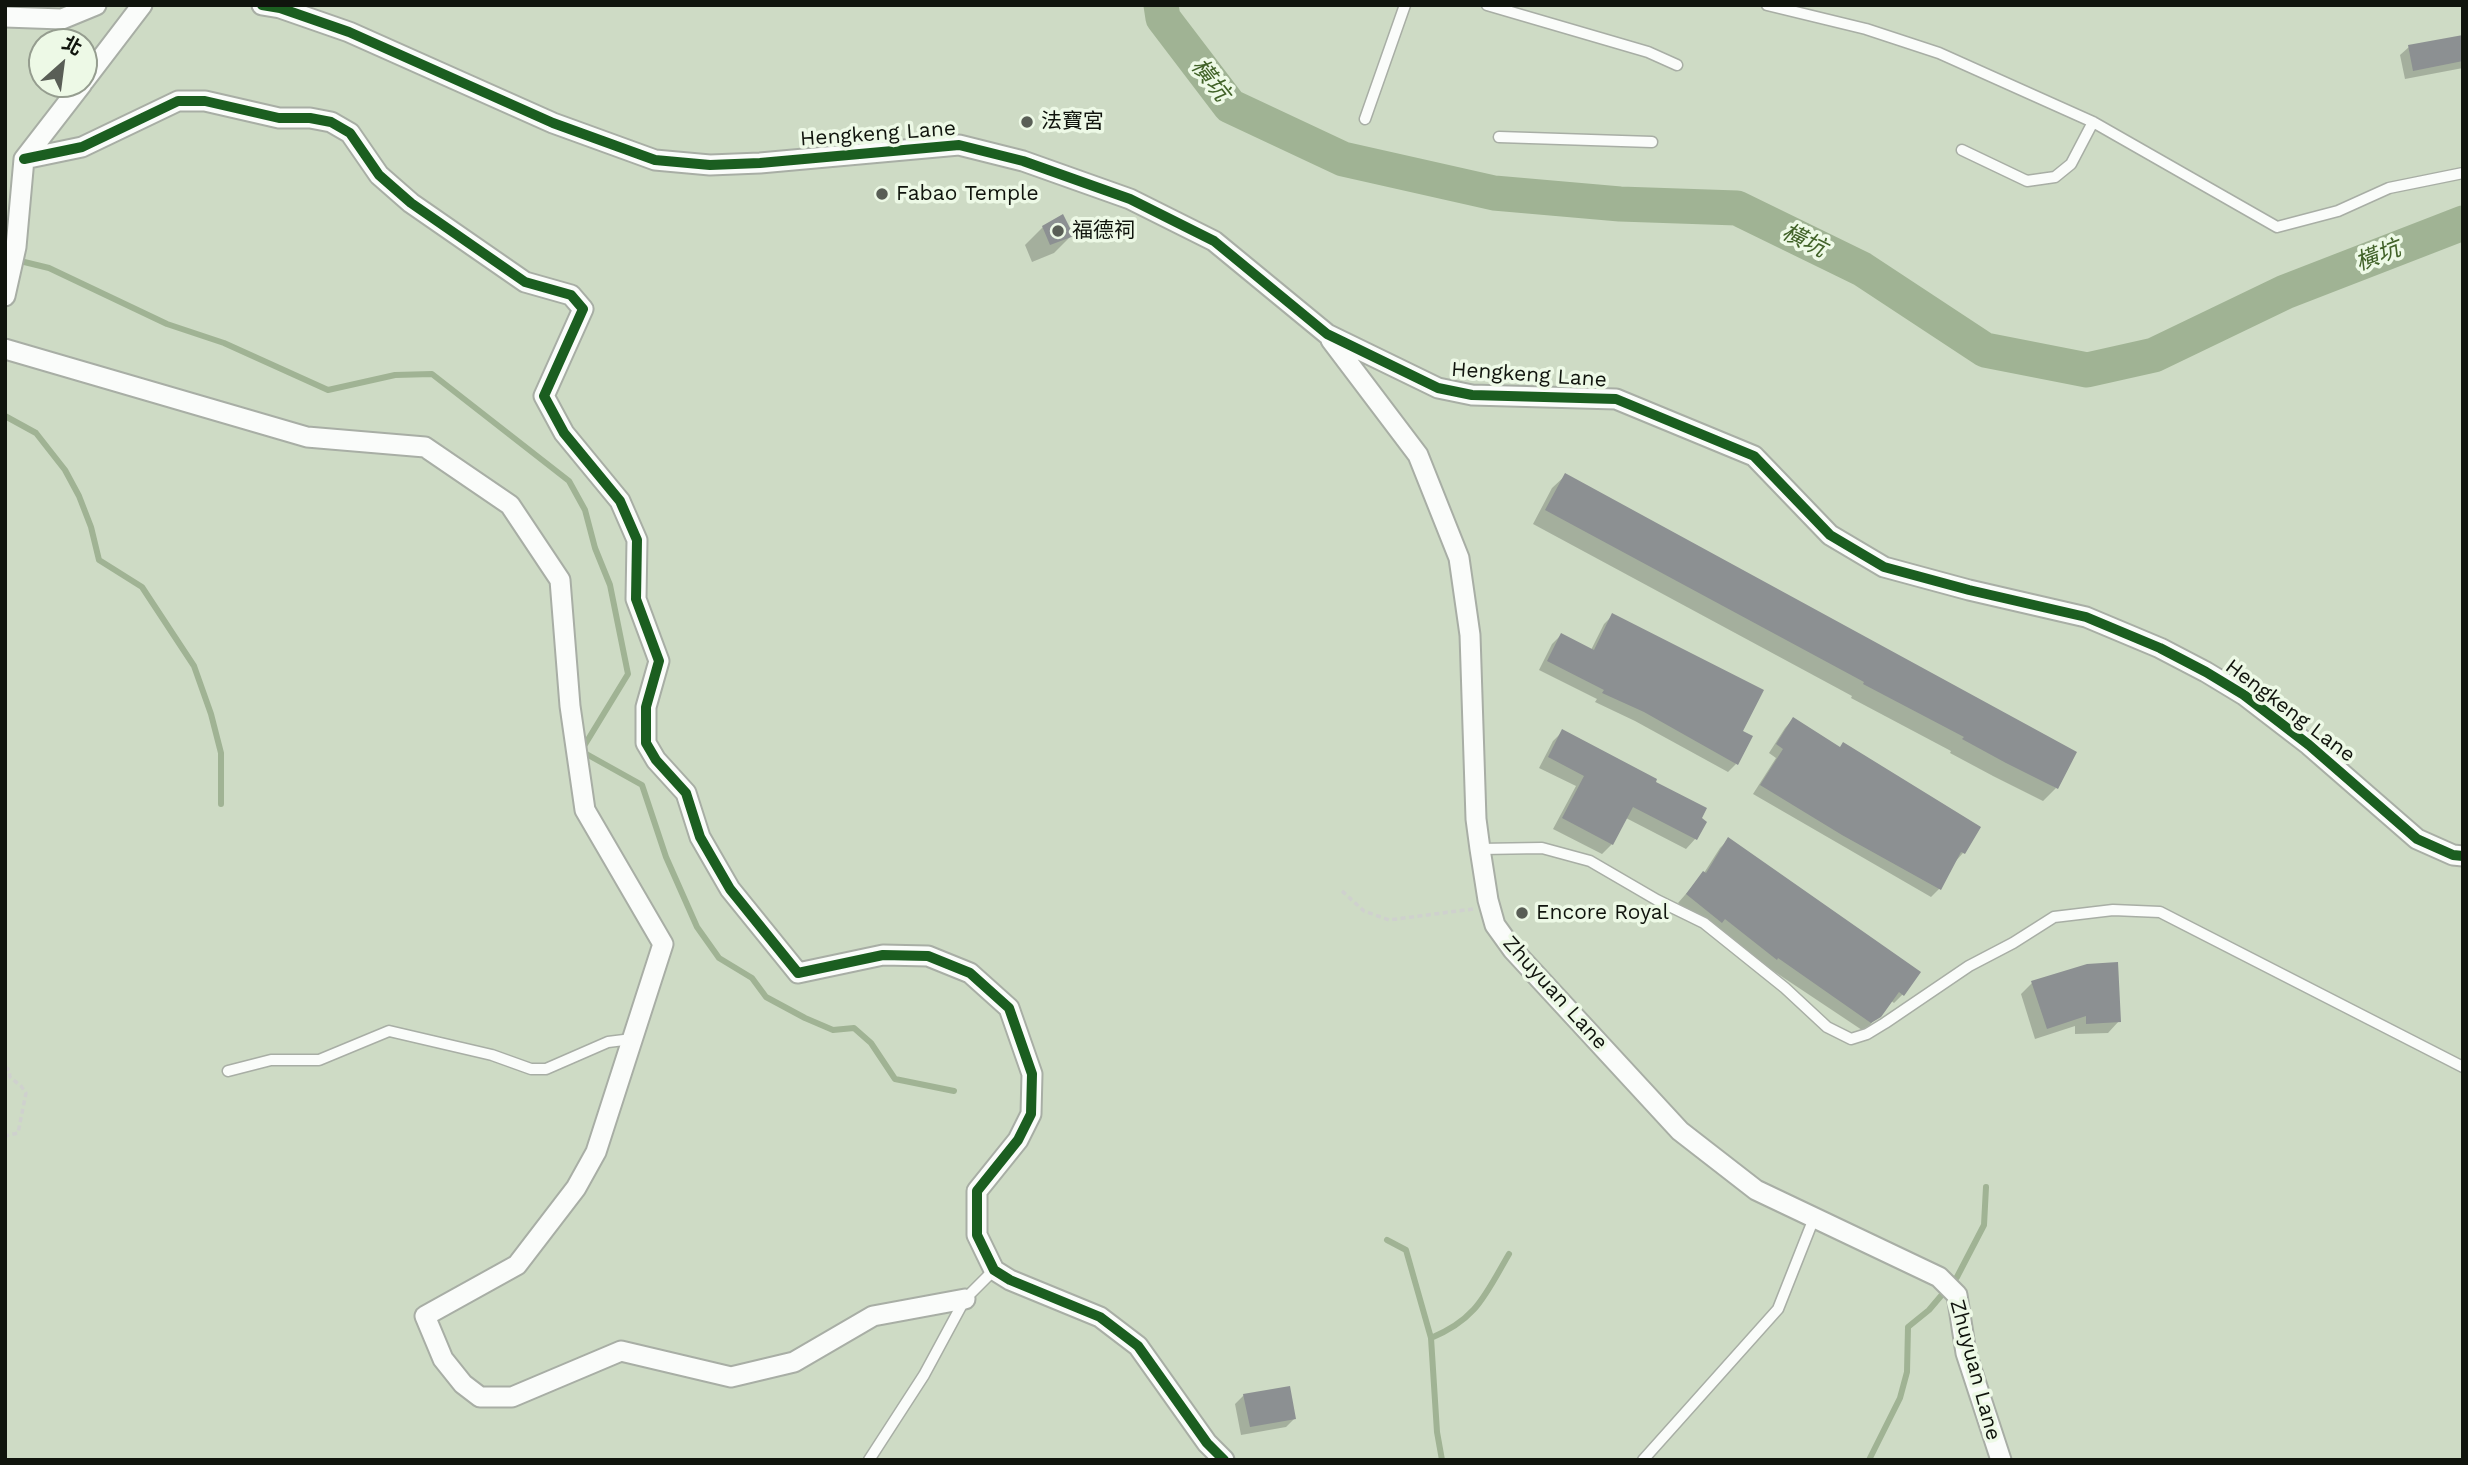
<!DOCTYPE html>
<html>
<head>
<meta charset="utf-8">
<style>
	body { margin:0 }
	#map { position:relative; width:2468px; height:1465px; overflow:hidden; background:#e1e8dd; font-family:"Work Sans","Noto Sans TC",sans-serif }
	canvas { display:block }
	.frame { position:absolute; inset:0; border:7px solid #10140d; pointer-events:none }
	.north { position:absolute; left:28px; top:28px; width:70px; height:70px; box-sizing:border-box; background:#edf9e6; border:2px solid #959d8f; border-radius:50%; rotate:28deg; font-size:19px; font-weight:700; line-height:28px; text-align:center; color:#10140d }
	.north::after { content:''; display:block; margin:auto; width:24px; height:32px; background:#595e56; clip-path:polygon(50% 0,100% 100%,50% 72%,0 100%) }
</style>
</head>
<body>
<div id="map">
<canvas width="2468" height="1465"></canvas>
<div class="frame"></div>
<div class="north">北</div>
</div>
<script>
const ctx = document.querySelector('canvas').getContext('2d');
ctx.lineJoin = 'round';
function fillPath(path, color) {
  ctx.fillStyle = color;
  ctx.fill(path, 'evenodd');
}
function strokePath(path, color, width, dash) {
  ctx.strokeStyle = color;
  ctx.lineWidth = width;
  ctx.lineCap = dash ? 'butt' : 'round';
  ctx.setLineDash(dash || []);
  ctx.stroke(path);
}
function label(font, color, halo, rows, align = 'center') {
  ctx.font = font + ' "Work Sans","Noto Sans TC",sans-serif';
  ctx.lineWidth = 7;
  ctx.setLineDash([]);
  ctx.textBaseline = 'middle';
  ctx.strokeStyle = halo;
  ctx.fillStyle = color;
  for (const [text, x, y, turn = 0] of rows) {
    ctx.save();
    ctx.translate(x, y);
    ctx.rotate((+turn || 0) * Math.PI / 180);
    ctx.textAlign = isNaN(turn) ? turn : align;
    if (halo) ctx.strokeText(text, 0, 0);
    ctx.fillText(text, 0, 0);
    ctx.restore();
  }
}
const green = new Path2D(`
	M5 5H2463V1460H5ZM42 42H84V84H42Z`);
const shadow = new Path2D(`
	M2463 36V68L2405 79 2400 55 2409 47Z
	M1043 227 1072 235 1054 253 1032 262 1025 245Z
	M1566 475 2056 788 2043 801 1993 776 1950 753 1951 751 1851 698 1852 696 1533 524 1552 488Z
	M1613 615 1736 764 1728 772 1635 721 1595 702 1597 699 1539 670 1552 644 1561 635 1591 650 1604 624Z
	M1793 719 1839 748 1963 853 1954 863 1939 889 1931 897 1753 794 1776 758 1769 753 1785 728Z
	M1563 731 1653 783 1696 838 1686 849 1626 818 1612 844 1602 854 1553 829 1576 786 1539 768 1553 741Z
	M1728 840 1903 994 1894 1003 1890 1000 1870 1025 1862 1030 1712 930 1678 903 1704 873 1720 848Z
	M2032 983 2119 1021 2108 1033 2075 1034V1026L2035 1039 2021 994Z
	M1244 1395 1295 1418 1286 1427 1241 1435 1235 1404Z`);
const stream = new Path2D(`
	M16 260 49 268 167 324 224 343 328 390 395 375 432 374 569 481 585 510 595 548 610 585 628 674 581 751 642 785 666 857 697 927 719 958 752 978 766 997 805 1018 833 1030 854 1028 871 1043 895 1079 954 1091
	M5 416 36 433 65 470 79 496 91 527 99 560 142 587 194 666 211 714 221 753V804
	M1387 1240 1406 1250 1431 1338 1437 1432 1442 1460
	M1431 1338C1477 1319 1485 1295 1509 1254
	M1869 1460 1900 1398 1907 1372 1908 1327 1929 1310 1957 1277 1984 1225 1986 1187`);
const river = new Path2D(`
	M1161 5 1163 18 1230 106 1343 159 1494 193 1620 204 1737 208 1862 269 1985 350 2087 370 2154 355 2285 292 2463 223`);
const building = new Path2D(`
	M2463 35V61L2413 71 2408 45Z
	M1063 214 1074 236 1050 245 1042 226Z
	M1565 473 2077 752 2058 789 2006 763 1962 739 1964 737 1863 684 1864 682 1545 510Z
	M1612 613 1764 690 1743 731 1753 736 1738 765 1644 712 1602 693 1604 690 1547 661 1561 633 1594 650Z
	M1793 717 1840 747 1843 742 1981 827 1965 854 1961 852 1941 890 1842 835 1760 785 1783 749 1776 744Z
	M1562 729 1657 779 1656 782 1707 808 1702 818 1707 822 1697 840 1633 807 1613 845 1562 818 1584 776 1548 757Z
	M1728 837 1921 972 1904 996 1899 992 1881 1017 1871 1023 1778 958 1777 960 1725 919 1722 923 1686 894 1703 871 1706 873Z
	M2118 962 2121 1022 2086 1024V1016L2047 1029 2031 981 2087 964Z
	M1290 1386 1296 1419 1250 1427 1243 1394Z`);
const path = new Path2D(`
	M1342 891 1364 911 1389 920 1473 909
	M5 1067 9 1070 10 1077 21 1086 26 1093 18 1133 5 1136`);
const service = new Path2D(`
	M1487 5 1648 52 1677 65
	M1767 5 1866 29 1939 53 2093 122 2277 227 2338 211 2389 188 2463 173
	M1365 119 1405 5
	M1499 137 1652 142
	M1962 150 2027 181 2055 177 2071 164 2093 122
	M1480 849 1542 848 1590 861 1657 900 1704 923 1785 988 1827 1027 1851 1039 1867 1034 1885 1023 1969 966 2013 943 2054 917 2113 910 2160 912 2463 1067
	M228 1071 271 1060H319L389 1031 492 1055 531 1069H546L608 1042 632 1039
	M869 1460 924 1375 965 1299 994 1270
	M1643 1460 1778 1309 1814 1218`);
const minor = new Path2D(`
	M262 5 280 8 349 32 553 123 655 160 710 165 760 163 959 145 1023 161 1130 199 1214 241 1327 334 1438 388 1472 395 1616 399 1754 456 1830 535 1884 567 1969 590 2086 617 2160 648 2206 672 2244 695 2309 745 2417 839 2453 855 2463 856
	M5 17 62 19 96 5
	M84 81 142 5
	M24 159 82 147 178 101H205L279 118H310L331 122 350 133 379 175 411 203 525 282 571 295 583 309 544 396 564 433 620 501 637 540 636 599 659 661 646 707V743L656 760 686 793 700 837 730 889 798 973 883 955 928 956 970 973 1009 1008 1032 1074 1031 1114 1018 1140 977 1191V1235L994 1270 1010 1280 1100 1317 1138 1346 1207 1443 1224 1460
	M5 296 16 247 24 159 82 84
	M1331 340 1418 455 1459 558 1470 635 1476 819 1480 849 1488 900 1495 925 1513 950 1680 1131 1756 1190 1939 1277 1957 1295 1966 1353 2001 1460
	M5 349 307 437 425 447 510 505 560 580 570 706 585 810 663 944 596 1152 576 1188 517 1265 425 1316 443 1359 463 1384 480 1397H512L621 1351 731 1377 794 1362 873 1316 965 1299`);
const cycleway = new Path2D(`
	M262 5 280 8 349 32 553 123 655 160 710 165 760 163 959 145 1023 161 1130 199 1214 241 1327 334 1438 388 1472 395 1616 399 1754 456 1830 535 1884 567 1969 590 2086 617 2160 648 2206 672 2244 695 2309 745 2417 839 2453 855 2463 856
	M24 159 82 147 178 101H205L279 118H310L331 122 350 133 379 175 411 203 525 282 571 295 583 309 544 396 564 433 620 501 637 540 636 599 659 661 646 707V743L656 760 686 793 700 837 730 889 798 973 883 955 928 956 970 973 1009 1008 1032 1074 1031 1114 1018 1140 977 1191V1235L994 1270 1010 1280 1100 1317 1138 1346 1207 1443 1224 1460`);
const markers = [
	[1027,122,7,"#595e56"],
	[882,194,7,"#595e56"],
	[1058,231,7,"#595e56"],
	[1522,913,7,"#595e56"]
];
const poiNames = [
	["法寶宮",1041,122],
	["Fabao Temple",896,194],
	["福德祠",1072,231],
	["Encore Royal",1536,913]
];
const streetNames = [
	["Hengkeng Lane",878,134,-4],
	["Hengkeng Lane",1529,375,4],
	["Hengkeng Lane",2290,711,37],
	["Zhuyuan Lane",1555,993,48],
	["Zhuyuan Lane",1975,1370,75]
];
const waterNames = [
	["橫坑",1210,80,52],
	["橫坑",1804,241,26],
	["橫坑",2378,256,-21]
];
fillPath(green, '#cedbc5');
fillPath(shadow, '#0003');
strokePath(stream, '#a0b394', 6);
strokePath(river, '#a0b394', 35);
fillPath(building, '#8c9092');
strokePath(service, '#a8aea5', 13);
strokePath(minor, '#a8aea5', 23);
strokePath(path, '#cfd1ce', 3.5, [5, 3.5]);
strokePath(service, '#fafcfa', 10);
strokePath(minor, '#fafcfa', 19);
strokePath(cycleway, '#1b5e20', 10);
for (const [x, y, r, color] of markers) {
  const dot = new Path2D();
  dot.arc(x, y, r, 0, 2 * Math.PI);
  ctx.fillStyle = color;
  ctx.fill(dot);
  strokePath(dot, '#edf9e6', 2.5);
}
label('21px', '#10140d', '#edf9e6', poiNames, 'left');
label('21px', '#10140d', '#edf9e6', streetNames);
label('italic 23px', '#416228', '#edf9e6', waterNames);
</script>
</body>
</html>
